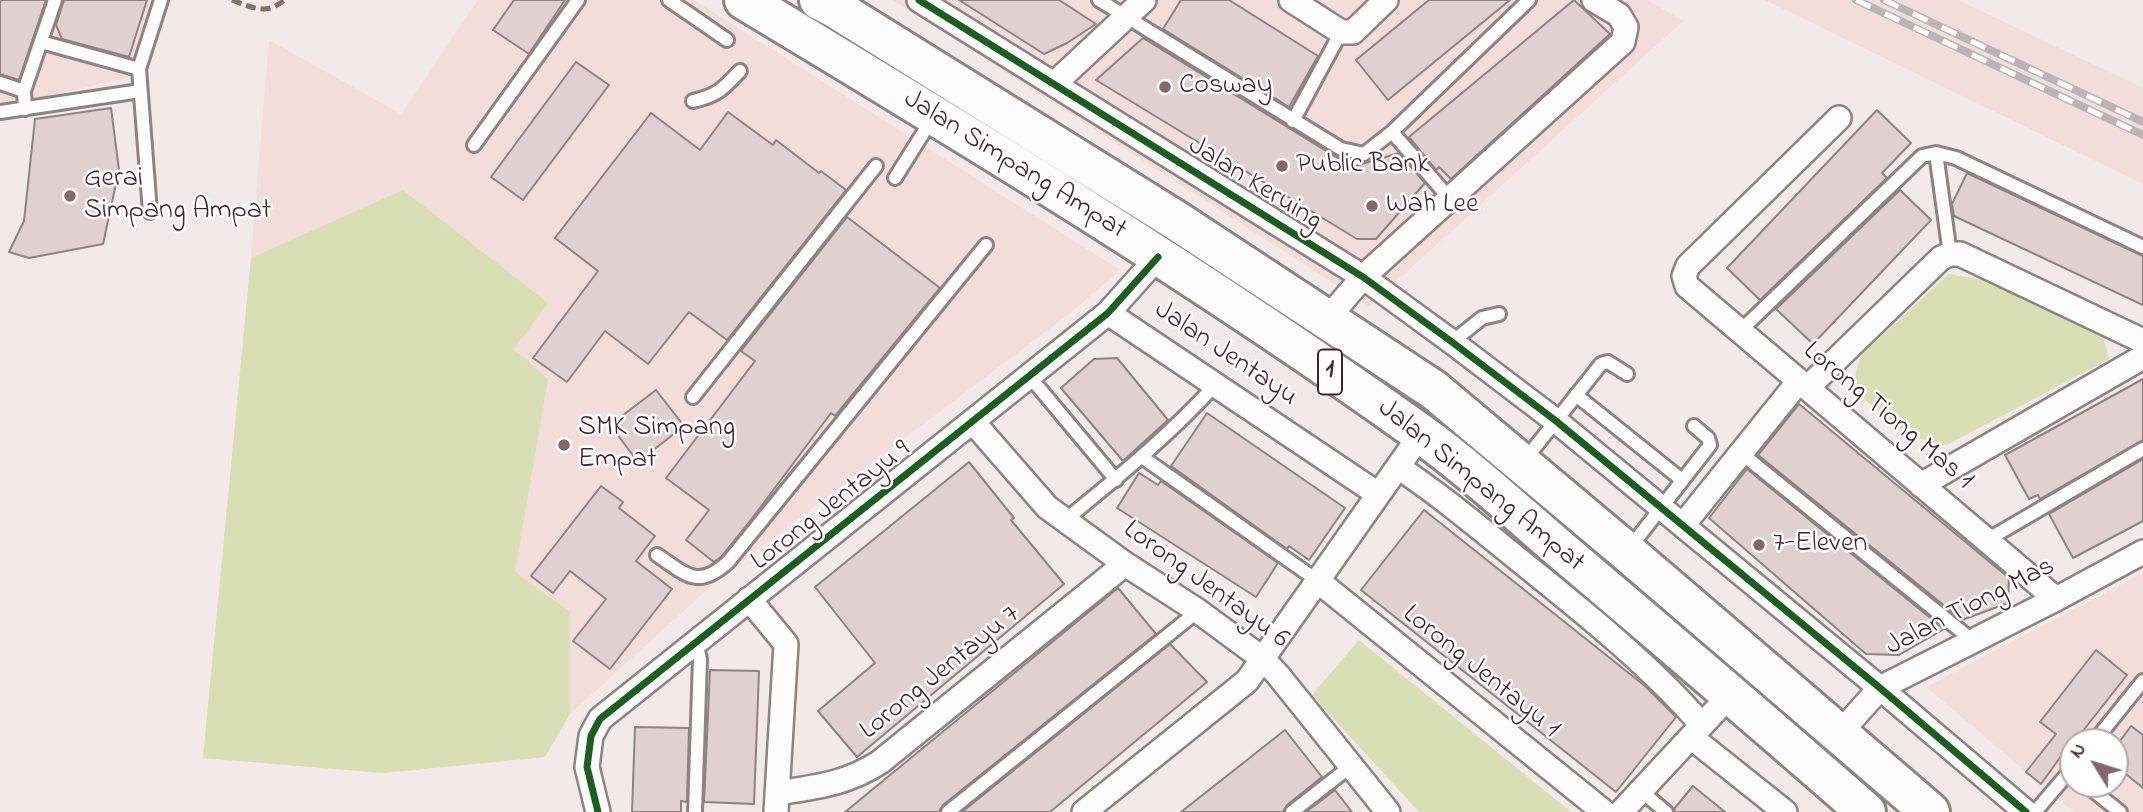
<!DOCTYPE html>
<html>
<head>
<meta charset="utf-8">
<style>
	body { margin:0 }
	#map { position:relative; width:2143px; height:812px; overflow:hidden; background:#f3e9e8; font-family:"Indie Flower",sans-serif }
	canvas { display:block }
	.north { position:absolute; left:2059px; top:728px; width:70px; height:70px; box-sizing:border-box; background:#fff; border:2px solid #b7a5aa; border-radius:50%; rotate:308deg; font-size:19px; font-weight:700; line-height:28px; text-align:center; color:#4a1f2b }
	.north::after { content:''; display:block; margin:auto; width:24px; height:32px; background:#85666d; clip-path:polygon(50% 0,100% 100%,50% 72%,0 100%) }
</style>
</head>
<body>
<div id="map">
<canvas width="2143" height="812"></canvas>
<div class="north">N</div>
</div>
<script>
const ctx = document.querySelector('canvas').getContext('2d');
ctx.lineJoin = 'round';
function fillPath(path, color) {
  ctx.fillStyle = color;
  ctx.fill(path, 'evenodd');
}
function strokePath(path, color, width, dash) {
  ctx.strokeStyle = color;
  ctx.lineWidth = width;
  ctx.lineCap = dash ? 'butt' : 'round';
  ctx.setLineDash(dash || []);
  ctx.stroke(path);
}
function label(font, color, halo, rows, align = 'center') {
  ctx.font = font + ' "Indie Flower",sans-serif';
  ctx.lineWidth = 5;
  ctx.setLineDash([]);
  ctx.textBaseline = 'middle';
  ctx.strokeStyle = halo;
  ctx.fillStyle = color;
  for (const [text, x, y, turn = 0] of rows) {
    ctx.save();
    ctx.translate(x, y);
    ctx.rotate((+turn || 0) * Math.PI / 180);
    ctx.textAlign = isNaN(turn) ? turn : align;
    if (halo) ctx.strokeText(text, 0, 0);
    ctx.fillText(text, 0, 0);
    ctx.restore();
  }
}
const built = new Path2D(`
	M0 0H174L166 5 142 74 0 108Z
	M478 0H694L1120 270 1070 313 720 578 570 714 545 757 383 773 203 758 251 258 269 40 401 114Z
	M893 0H1648L1683 21 1369 306Z
	M1765 0H1958L2143 88V184Z
	M2143 573V812H2074L1926 687ZM2073 742H2115V784H2073Z`);
const green = new Path2D(`
	M403 190 548 303 514 349 548 379 515 572 570 612V714L545 757 383 773 203 758 251 258Z
	M1949 274 1983 280 2103 337 2109 359 1947 445 1908 436 1851 388 1861 355Z
	M1359 640 1571 812H1419L1312 695Z`);
const building = new Path2D(`
	M0 0H46L19 80 0 74Z
	M64 0H147L129 57 62 39 56 25Z
	M514 0H565L529 54 493 30Z
	M959 0H1059L1096 24 1067 43 1044 54Z
	M1181 0H1229L1318 56 1289 107 1163 29Z
	M1429 0H1510L1388 100 1356 60Z
	M1574 0 1610 34 1451 179 1439 167 1436 170 1409 137Z
	M1143 38 1352 167 1399 153 1425 183 1376 239H1357L1096 80Z
	M576 62 609 85 523 200 491 177Z
	M111 108 119 170 103 244 29 258 9 252 24 221 35 119Z
	M1877 110 1911 143 1882 173 1887 178 1760 300 1727 268Z
	M728 112 773 145 776 140 819 173 821 171 846 190 727 340 689 312 648 364 605 331 567 382 533 358 598 271 555 238 651 113 700 150Z
	M1967 173 2143 256V305L1954 216 1952 204Z
	M1900 190 1931 220 1813 344 1776 309Z
	M847 217 940 288 835 416 831 413 747 525 722 556 714 562 686 540 709 510 666 478 755 361 741 351Z
	M1117 358 1168 420 1123 461 1061 388 1094 359Z
	M2143 379V440L2040 499 2038 495 2029 499 2005 455Z
	M656 390 684 426 638 462 610 425Z
	M1799 404 2009 578 2008 603 1962 620 1758 455Z
	M1207 413 1345 508 1309 560 1289 546 1287 549 1171 466Z
	M2143 459V521L2073 558 2049 514Z
	M969 462 1014 518 1011 520 1064 584 857 757 818 711 875 663 815 587Z
	M1747 469 1944 629 1899 655 1866 654 1709 518Z
	M1139 473 1158 485 1161 481 1278 563 1256 597 1117 508Z
	M601 486 623 502 619 508 655 536 636 561 672 589 610 669 573 641 606 599 570 571 553 593 531 576Z
	M1424 510 1645 686 1676 717 1616 792 1361 590Z
	M1118 588 1156 634 943 805 939 812H845Z
	M1170 644 1207 682 1050 812H962Z
	M2096 650 2127 675 2071 746 2069 745 2041 784 2026 772 2056 734 2040 722Z
	M710 670 759 671 754 804 704 802Z
	M2131 726 2143 735V788L2115 765V748Z
	M635 727 689 728 687 802 681 801V812H632Z
	M1285 730 1322 777 1287 805 1283 812H1181Z
	M1693 786 1725 812H1675L1674 809Z
	M1335 790 1352 812H1306Z`);
const service = new Path2D(`
	M669 0 727 40
	M1099 0 1341 149 1364 154 1392 132 1529 0
	M41 42 139 69
	M0 83 24 91
	M693 101C718 95 723 89 740 71
	M25 109 24 91 55 0
	M0 112 140 91
	M1293 121 1341 32
	M1392 132 1450 199
	M474 145 578 0
	M1936 153 1950 254
	M895 178 932 119
	M150 212 139 69 161 0
	M1740 331 1922 156 1936 153 1956 158 2143 247
	M1452 342 1482 318 1499 314
	M1030 377 1116 480
	M1576 395 1682 480
	M693 397 876 166
	M1741 453 1972 640
	M1142 457 1318 581
	M1524 461 1601 364 1608 362 1627 374
	M1064 521C1117 478 1170 435 1216 384
	M1987 540 2143 449
	M1629 549 1710 445 1708 438 1694 426
	M657 555C686 574 697 590 728 562L986 245
	M691 647 698 651 700 659 695 812
	M2094 742 2143 681
	M2085 784 2120 812
	M1641 791 1666 812
	M948 812 1198 611
	M1292 812 1351 766
	M2035 812 2070 771 2073 774`);
const minor = new Path2D(`
	M919 0 1363 277 1452 342 1556 421 1880 688 2026 812
	M1291 0 1341 32H1353L1386 0
	M1054 84 1144 0
	M1839 118 1688 266 1684 276 1687 286 2056 599
	M1108 313 1378 494
	M1327 319 1363 277 1623 42 1626 27 1619 15 1594 0
	M1807 388 1941 258 1950 254H1960L2143 341
	M973 422 1047 507 1125 564 1198 611 1263 659 1278 675 1388 812
	M1398 467C1442 496 1483 531 1524 564 1586 614 1650 665 1702 725
	M1921 485 2143 357
	M1683 525 1799 381
	M1318 581 1604 812
	M749 599 786 644 776 812
	M1839 734 1880 688 2056 599 2143 552
	M1691 737 1785 812
	M777 793C815 787 847 784 880 762L1125 564
	M598 812 587 767 591 736 600 719 1108 313 1158 257
	M1084 812 1247 681 1421 434
	M1621 812 1731 694`);
const trunk = new Path2D(`
	M744 0C973 138 1202 277 1420 433 1474 472 1524 519 1575 562 1673 645 1770 728 1866 812
	M819 0 838 10 1177 221 1434 390 1627 552 1930 812`);
const rail = new Path2D(`
	M1856 0 2143 135
	M1884 0 2143 122`);
const quiet = new Path2D(`
	M232 0C251 7 267 16 284 0`);
const cycleway = new Path2D(`
	M919 0 1363 277 1452 342 1556 421 1880 688 2026 812
	M598 812 587 767 591 736 600 719 1108 313 1158 257`);
const markers = [
	[1165,87,7,"#85666d"],
	[1282,166,7,"#85666d"],
	[70,196,7,"#85666d"],
	[1372,206,7,"#85666d"],
	[564,445,7,"#85666d"],
	[1759,545,7,"#85666d"]
];
const shields = [
	[1330,372,24]
];
const shieldNames = [
	["1",1330,372]
];
const poiNames = [
	["Cosway",1179,87],
	["Public Bank",1296,166],
	["Gerai",84,180],
	["Simpang Ampat",84,212],
	["Wah Lee",1386,206],
	["SMK Simpang",578,429],
	["Empat",578,461],
	["7-Eleven",1773,545]
];
const streetNames = [
	["Jalan Simpang Ampat",1014,166,32],
	["Jalan Keruing",1254,185,32],
	["Jalan Jentayu",1225,355,34],
	["Lorong Tiong Mas 1",1887,417,40],
	["Jalan Simpang Ampat",1480,487,39],
	["Lorong Jentayu 9",832,507,-38],
	["Lorong Jentayu 6",1205,586,36],
	["Jalan Tiong Mas",1971,608,-27],
	["Lorong Jentayu 1",1480,673,39],
	["Lorong Jentayu 7",941,674,-39]
];
fillPath(built, '#f2dddb');
fillPath(green, '#d9dfb5');
fillPath(building, '#e0d0cf');
strokePath(building, '#8e8283', 2);
strokePath(service, '#8e8283', 18);
strokePath(minor, '#8e8283', 28);
strokePath(trunk, '#8e8283', 44);
strokePath(service, '#fdfcfc', 12);
strokePath(minor, '#fdfcfc', 23);
strokePath(trunk, '#fdfcfc', 38);
strokePath(rail, '#bbb4b6', 8);
strokePath(rail, '#fff', 5, [16]);
strokePath(quiet, '#8d6e63', 5, [10, 5]);
strokePath(cycleway, '#1b5e20', 7);
for (const [x, y, r, color] of markers) {
  const dot = new Path2D();
  dot.arc(x, y, r, 0, 2 * Math.PI);
  ctx.fillStyle = color;
  ctx.fill(dot);
  strokePath(dot, '#fff', 2.5);
}
for (const [x, y, w] of shields) {
  const box = new Path2D();
  box.roundRect(x - w / 2, y - 22.5, w, 45, 5);
  ctx.fillStyle = '#fff';
  ctx.fill(box);
  strokePath(box, '#4a1f2b', 2);
}
label('bold 26px', '#4a1f2b', null, shieldNames);
label('28px', '#4a1f2b', '#fff', poiNames, 'left');
label('28px', '#4a1f2b', '#fff', streetNames);
</script>
</body>
</html>
